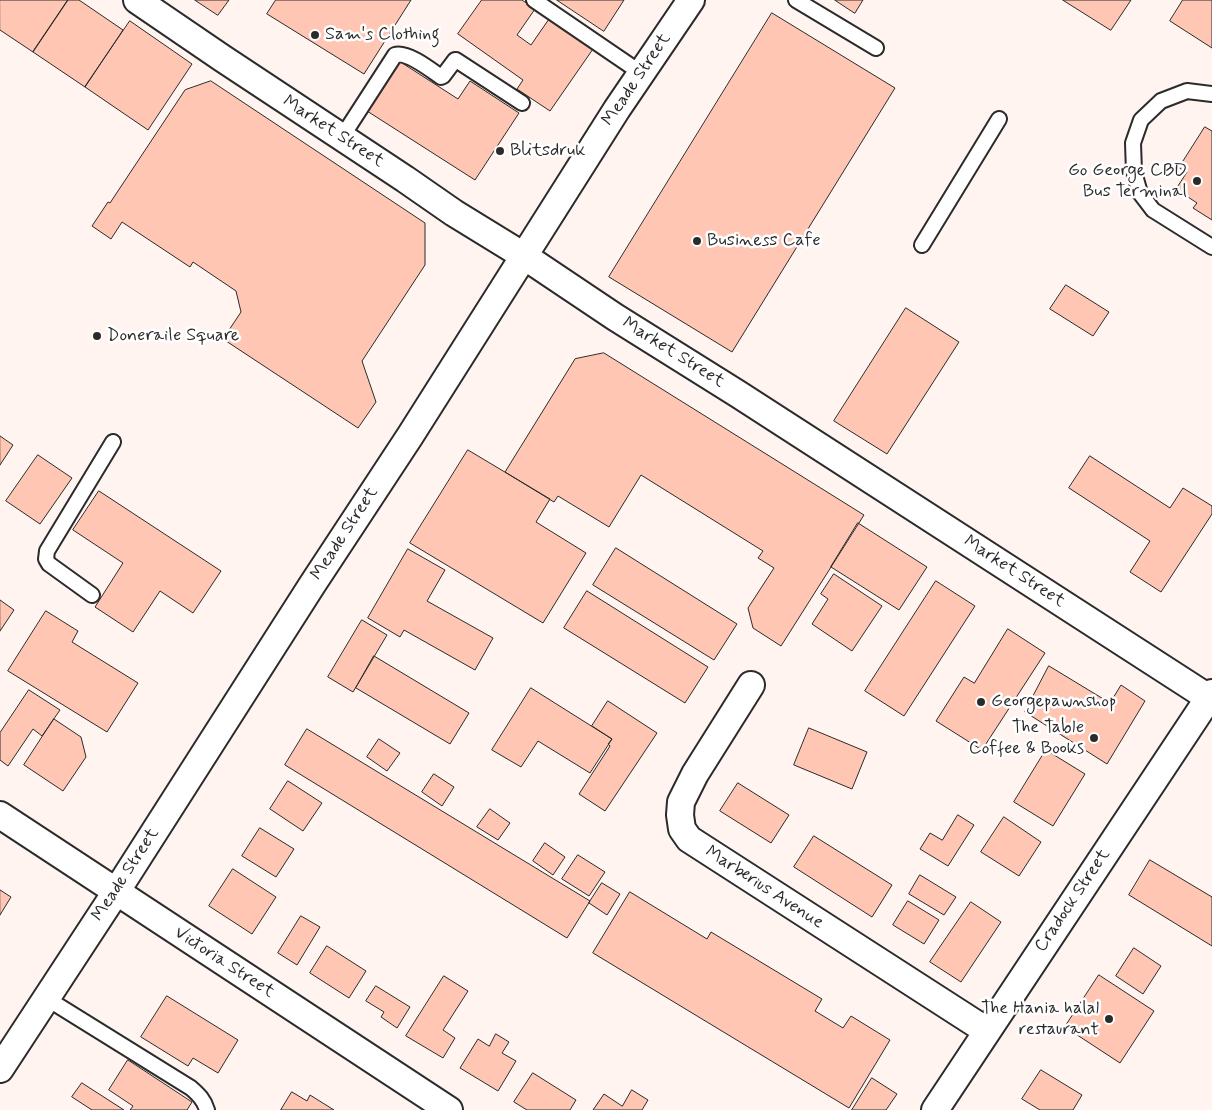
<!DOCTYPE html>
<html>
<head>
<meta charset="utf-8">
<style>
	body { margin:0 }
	canvas { display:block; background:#fff4f0 }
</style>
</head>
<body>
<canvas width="1212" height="1110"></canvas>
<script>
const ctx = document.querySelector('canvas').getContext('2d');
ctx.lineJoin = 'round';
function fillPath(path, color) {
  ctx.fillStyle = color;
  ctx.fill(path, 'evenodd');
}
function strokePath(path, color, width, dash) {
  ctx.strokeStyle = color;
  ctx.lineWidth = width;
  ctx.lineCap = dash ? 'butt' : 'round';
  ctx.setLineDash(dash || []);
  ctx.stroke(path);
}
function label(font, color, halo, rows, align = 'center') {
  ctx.font = font + ' Mynerve,sans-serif';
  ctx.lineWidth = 5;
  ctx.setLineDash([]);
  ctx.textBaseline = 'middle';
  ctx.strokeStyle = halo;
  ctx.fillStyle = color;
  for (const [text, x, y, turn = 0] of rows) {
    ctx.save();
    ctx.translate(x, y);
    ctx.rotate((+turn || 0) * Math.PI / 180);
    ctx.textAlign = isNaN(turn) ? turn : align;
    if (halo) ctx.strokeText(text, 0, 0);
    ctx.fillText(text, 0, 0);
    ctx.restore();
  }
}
const building = new Path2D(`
	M0 0H68L33 52 0 30Z
	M68 0H79L123 30 85 87 33 52Z
	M195 0H229L218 15Z
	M276 0H411L364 74 267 14Z
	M482 0H522L535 9 517 35 531 45 549 19 593 49 550 111 517 89 523 80 458 34Z
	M557 0H624L604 31Z
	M835 0H863L855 13Z
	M1063 0H1131L1111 30Z
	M1183 0H1212V48L1170 21Z
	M772 13 895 88 732 352 609 277Z
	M130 21 192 64 148 130 85 87Z
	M399 61 458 99 470 81 519 113 475 180 367 111Z
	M211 81 425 223V265L362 361 376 402 358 428 223 339 241 312 236 291 193 262 190 267 122 222 111 239 92 226 108 202 110 203 185 90Z
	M1205 127 1212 131V220L1193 208 1197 203 1176 189 1187 172 1179 168Z
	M1066 285 1109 312 1093 336 1050 309Z
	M906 308 959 342 887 454 834 421Z
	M604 353 864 515 781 646 753 628 748 608 774 568 758 558 763 551 641 475 609 527 558 496 554 502 505 472 575 359Z
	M0 436 13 445 0 465Z
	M468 450 550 499 536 522 586 553 543 623 410 543Z
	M38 455 72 478 40 524 6 501Z
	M1090 456 1170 508 1183 488 1212 506V514L1161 592 1130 572 1150 541 1069 488Z
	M99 491 221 571 193 613 160 591 133 632 95 607 123 563 73 530Z
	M858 523 927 567 899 610 831 567Z
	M616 548 737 624 714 660 593 585Z
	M408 549 445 570 427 601 493 638 475 670 404 630 400 637 368 618Z
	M834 574 882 606 852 651 812 624 828 599 821 594Z
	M936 581 975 606 904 716 865 691Z
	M587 591 708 667 685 703 564 628Z
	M0 600 14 610 0 631Z
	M46 611 78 631 72 642 138 683 107 732 8 671Z
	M362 620 387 635 353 692 328 677Z
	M1008 629 1045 653 982 750 936 721 964 677 974 683Z
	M374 656 469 713 450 744 356 688Z
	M1049 666 1110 703 1121 685 1145 701 1107 764 1025 712Z
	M531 688 612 739 590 773 538 741 521 767 492 750Z
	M29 690 60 710 42 736 33 729 8 766 0 760V733Z
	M608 701 657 733 605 811 579 794 610 746 608 744 612 739 592 726Z
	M54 719 81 737 86 757 63 791 24 765Z
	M809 728 867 752 852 789 794 765Z
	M307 729 590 901 567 938 285 765Z
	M379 739 400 753 387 771 367 757Z
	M1046 750 1085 774 1053 826 1014 802Z
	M434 774 454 787 442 806 422 792Z
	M288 781 322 803 303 831 270 809Z
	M738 783 789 815 771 843 720 811Z
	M490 809 510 823 498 840 477 827Z
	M958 815 974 825 948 866 920 849 930 833 942 840Z
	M1004 817 1041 842 1019 876 981 852Z
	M260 828 294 849 276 877 242 856Z
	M814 836 892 885 872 917 794 867Z
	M545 843 565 857 553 875 533 861Z
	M578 855 605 872 589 896 562 879Z
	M1150 860 1212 897V946L1129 895Z
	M233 869 276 897 252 934 209 906Z
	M920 875 956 897 944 915 909 894Z
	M602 883 620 894 607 915 589 903Z
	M0 890 11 897 0 915Z
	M630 892 707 939 711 932 822 999 815 1011 843 1028 851 1016 890 1040 849 1108 593 953Z
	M908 901 939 920 924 944 893 925Z
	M971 902 1001 922 961 982 930 962Z
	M301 916 320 927 297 965 278 953Z
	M327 946 366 971 349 998 310 973Z
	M1134 948 1161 966 1143 994 1116 976Z
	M1099 975 1154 1011 1120 1063 1065 1027Z
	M444 976 468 991 443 1030 455 1038 443 1058 406 1036Z
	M376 986 410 1007 397 1028 381 1017 384 1012 366 1001Z
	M167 996 238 1040 218 1073 193 1058 188 1066 141 1037Z
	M496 1034 509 1042 502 1053 516 1061 498 1091 460 1068 478 1039 489 1046Z
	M128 1060 192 1102 187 1110H130L133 1106 109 1090Z
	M1041 1070 1082 1095 1073 1110H1040L1022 1099Z
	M533 1073 576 1100 570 1110H527L514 1102Z
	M872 1078 897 1094 886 1110H852Z
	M82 1083 124 1110H92L72 1097Z
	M632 1090 648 1100 642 1110H593L604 1094 622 1106Z
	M292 1092 307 1101 310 1095 334 1110H281Z`);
const service = new Path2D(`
	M534 0 641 73
	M796 0 876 48
	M1212 94 1187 91 1161 101 1141 120 1133 143 1134 172 1140 193 1153 210 1212 247
	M342 137 395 55C407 51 431 70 441 77L443 76 455 60H456L522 103
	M922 245 999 119
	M92 595 49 564 46 559 47 551 113 442
	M46 998 191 1088C199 1095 204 1100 207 1110`);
const minor = new Path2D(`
	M137 0 222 58 405 179 454 213 524 256 615 317 738 394 1212 700
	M751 685 695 774 681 802 680 815 682 829 689 839 987 1031
	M0 815 449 1110
	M0 1069 116 892 312 585 410 436 617 109 691 0
	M935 1110 1212 693`);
const markers = [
	[315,35,5,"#2b2b2b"],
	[500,151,5,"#2b2b2b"],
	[1197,181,5,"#2b2b2b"],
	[697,241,5,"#2b2b2b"],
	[97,336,5,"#2b2b2b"],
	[981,702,5,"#2b2b2b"],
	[1094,738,5,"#2b2b2b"],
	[1109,1019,5,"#2b2b2b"]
];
const poiNames = [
	["Sam's Clothing",325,35],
	["Blitsdruk",510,151],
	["Go George CBD",1187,171,"right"],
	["Bus Terminal",1187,192,"right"],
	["Business Cafe",707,241],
	["Doneraile Square",107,336],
	["Georgepawnshop",991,702],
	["The Table",1084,728,"right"],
	["Coffee & Books",1084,749,"right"],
	["The Hania halal",1099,1009,"right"],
	["restaurant",1099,1030,"right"]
];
const streetNames = [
	["Meade Street",637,80,-56],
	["Market Street",333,132,33],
	["Market Street",673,353,32],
	["Meade Street",345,534,-57],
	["Market Street",1014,572,33],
	["Meade Street",126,875,-57],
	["Marberius Avenue",764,888,33],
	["Cradock Street",1073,901,-56],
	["Victoria Street",224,963,33]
];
fillPath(building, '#ffc6b4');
strokePath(building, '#2b2b2b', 1);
strokePath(service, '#2b2b2b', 18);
strokePath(minor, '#2b2b2b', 30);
strokePath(service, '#fff', 14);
strokePath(minor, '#fff', 26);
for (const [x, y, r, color] of markers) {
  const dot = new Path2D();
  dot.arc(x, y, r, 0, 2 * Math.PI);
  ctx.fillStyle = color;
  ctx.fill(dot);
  strokePath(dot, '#fff', 2);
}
label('18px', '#2b2b2b', '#fff', poiNames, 'left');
label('18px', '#2b2b2b', '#fff', streetNames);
</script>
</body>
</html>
